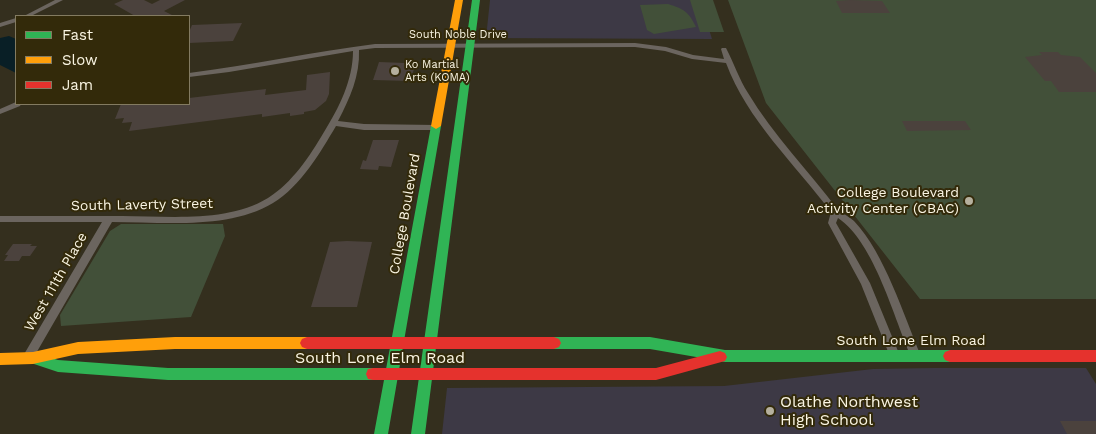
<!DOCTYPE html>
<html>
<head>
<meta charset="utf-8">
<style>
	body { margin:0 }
	#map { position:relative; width:1096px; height:434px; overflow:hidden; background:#342f1e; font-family:"Work Sans",sans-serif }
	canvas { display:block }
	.legend { position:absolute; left:15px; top:15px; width:175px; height:90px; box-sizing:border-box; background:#332a0a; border:1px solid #837b61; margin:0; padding:6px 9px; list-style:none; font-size:15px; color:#faf5e3 }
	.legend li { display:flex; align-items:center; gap:10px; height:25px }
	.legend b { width:25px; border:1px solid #837b61 }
</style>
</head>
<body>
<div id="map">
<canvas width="1096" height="434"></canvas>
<ul class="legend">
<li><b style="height:6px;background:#30b455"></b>Fast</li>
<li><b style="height:6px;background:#ff9f0a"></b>Slow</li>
<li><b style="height:6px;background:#e5322d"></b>Jam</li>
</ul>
</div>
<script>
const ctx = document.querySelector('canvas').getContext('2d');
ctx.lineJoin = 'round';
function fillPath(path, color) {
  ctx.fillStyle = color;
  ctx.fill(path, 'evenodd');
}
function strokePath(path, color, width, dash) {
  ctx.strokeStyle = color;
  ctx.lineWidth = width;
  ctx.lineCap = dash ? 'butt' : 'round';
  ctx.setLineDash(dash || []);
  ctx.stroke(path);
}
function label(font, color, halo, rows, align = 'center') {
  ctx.font = font + ' "Work Sans",sans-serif';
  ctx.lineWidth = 4;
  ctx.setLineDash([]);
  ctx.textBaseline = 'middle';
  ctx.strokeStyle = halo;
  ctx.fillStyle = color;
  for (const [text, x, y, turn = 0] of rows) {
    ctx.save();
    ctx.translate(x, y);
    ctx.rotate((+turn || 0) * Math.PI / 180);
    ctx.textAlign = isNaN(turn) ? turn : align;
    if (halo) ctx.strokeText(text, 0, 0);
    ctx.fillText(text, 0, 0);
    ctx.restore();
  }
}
const education = new Path2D(`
	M490 0H700L712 39 486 38Z
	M933 368H1086L1096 384V434H442L447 388 724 386 873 369Z`);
const green = new Path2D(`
	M690 0H713L724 32H700Z
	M728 0H1096V299H920L766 103Z
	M668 4C684 9 689 12 696 27L654 34 647 30 640 5Z
	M121 224H223L225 236 191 317 61 326 60 315 110 231Z`);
const water = new Path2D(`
	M9 36 16 39V73L0 65V38Z`);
const building = new Path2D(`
	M123 0H144L152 4 160 0H185L164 11 174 16H135L114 4Z
	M850 0 882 1 890 13H842L836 1Z
	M242 23 233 41 189 43V32L192 25Z
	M1039 52H1058L1061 55 1080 57 1096 73V92H1059L1051 81H1045L1025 57 1042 55Z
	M379 62 405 63H416L410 81 373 80Z
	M330 72 329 94 326 101 315 110 304 112V114L290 116V113L262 117V114L129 131 132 122 122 123 124 118 115 119 121 104H189V98L266 89 265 95 306 90 307 75Z
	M902 121H965L971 130 907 131Z
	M373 140H399L391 167 379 166 378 170 360 169 363 160 366 161Z
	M347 241 372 242 357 307H311L330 242Z
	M13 244H32L30 246H37L30 256H22L19 261H4L8 255H5Z
	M1060 421H1096V434H1067Z`);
const street = new Path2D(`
	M55 0H63L31 16H24Z
	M16 18V22L0 27V23Z
	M635 43 666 47 693 55 724 59 721 49 722 48H726C734 63 739 79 748 93 773 135 809 171 838 210 843 213 849 217 854 221 885 254 903 314 921 356L920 359 916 361 912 359C894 319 875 243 838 218L836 223 870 283 900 356 899 359 895 361 891 359 861 284 828 223 831 212C795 164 747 120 726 63L692 59 665 51 635 47 375 48 359 50C360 76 350 98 338 121L364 124 436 125 439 126 440 128 439 130H364L336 126C320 153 301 186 273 203 228 230 163 222 112 222L31 362 27 364 23 362 22 359 23 356 102 222H0V216C41 216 81 216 122 216 168 216 227 223 268 198 292 183 310 156 324 132 339 108 353 80 353 51L229 72 189 77V73C251 65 313 52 375 44Z
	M16 102V104H21L20 106 0 114V109Z`);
const fast = new Path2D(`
	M472 0H480L425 434H411Z
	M436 123 441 126 388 434H374L431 126Z
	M554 337H650L725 350H950L955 352 957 356 955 360 950 362H725L650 349H554L549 347 547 343 549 339Z
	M36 353 58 360 168 368H373L378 369 380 374 378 379 373 380H168L58 372 31 363 29 359 31 355Z`);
const slow = new Path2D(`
	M455 0H463L441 126 436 129 431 126Z
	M175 337H307L312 339 314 343 312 347 307 349H175L78 354 33 364 0 365V353L33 352 78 342Z`);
const jam = new Path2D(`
	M307 337H554L559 339 561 343 559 347 554 349H307L302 347 300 343 302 339Z
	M950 350H1096V362H950L945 360 943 356 945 352Z
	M720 351 725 353 727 357 725 361 656 380H373L368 379 366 374 368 369 373 368H656Z`);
const markers = [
	[395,71,5,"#b5b09e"],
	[969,201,5,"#b5b09e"],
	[770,411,5,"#b5b09e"]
];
const farStreetnames = [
	["South Noble Drive",458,35]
];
const farPoinames = [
	["Ko Martial",405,65],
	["Arts (KOMA)",405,78]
];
const poiNames = [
	["College Boulevard",959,193],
	["Activity Center (CBAC)",959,209]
];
const streetNames = [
	["South Laverty Street",142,205,-1],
	["College Boulevard",405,214,-80],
	["West 111th Place",56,282,-60],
	["South Lone Elm Road",911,341]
];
const nearStreetnames = [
	["South Lone Elm Road",380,358]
];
const nearPoinames = [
	["Olathe Northwest",780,402],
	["High School",780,420]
];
fillPath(education, '#3d3945');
fillPath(green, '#425039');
fillPath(water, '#091f26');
fillPath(building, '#4b423d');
fillPath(street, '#6b655f');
fillPath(fast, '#30b455');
fillPath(slow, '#ff9f0a');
fillPath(jam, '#e5322d');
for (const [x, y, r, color] of markers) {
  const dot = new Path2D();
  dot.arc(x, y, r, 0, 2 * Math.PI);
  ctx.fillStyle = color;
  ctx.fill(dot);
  strokePath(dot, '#332a0a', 2);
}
label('11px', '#faf5e3', '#332a0a', farStreetnames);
label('11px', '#faf5e3', '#332a0a', farPoinames, 'left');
label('14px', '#faf5e3', '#332a0a', poiNames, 'right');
label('14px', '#faf5e3', '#332a0a', streetNames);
label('16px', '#faf5e3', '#332a0a', nearStreetnames);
label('16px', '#faf5e3', '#332a0a', nearPoinames, 'left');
</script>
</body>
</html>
